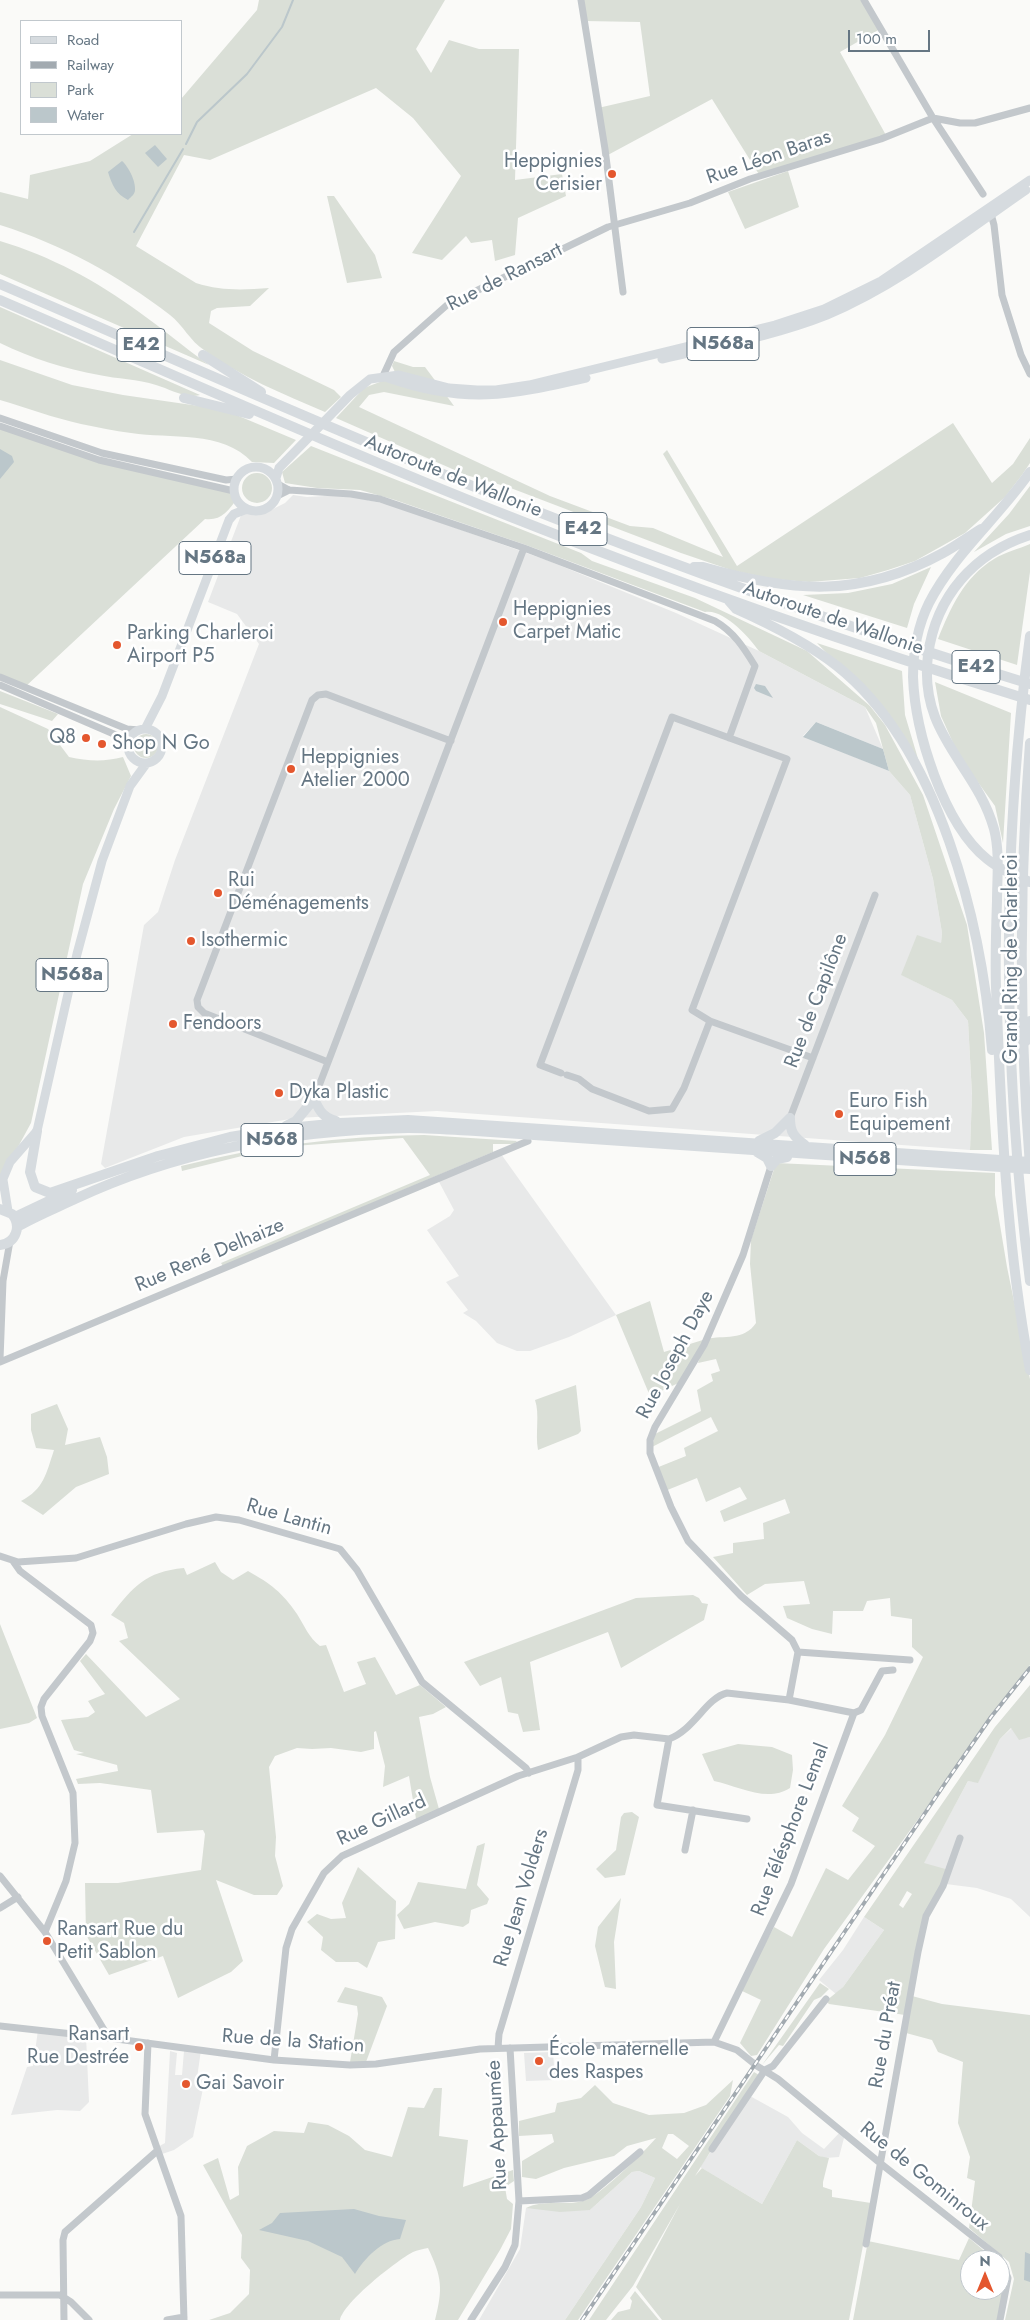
<!DOCTYPE html>
<html>
<head>
<meta charset="utf-8">
<style>
	body { margin:0 }
	#map { position:relative; width:1030px; height:2320px; overflow:hidden; background:#fafaf8; font-family:Jost,sans-serif }
	canvas { display:block }
	.legend { position:absolute; left:20px; top:20px; width:162px; height:115px; box-sizing:border-box; background:#fff; border:1px solid #c1c8cd; margin:0; padding:6px 9px; list-style:none; font-size:15px; color:#657683 }
	.legend li { display:flex; align-items:center; gap:10px; height:25px }
	.legend b { width:25px; border:1px solid #c1c8cd }
	.north { position:absolute; left:960px; top:2250px; width:50px; height:50px; box-sizing:border-box; background:#fff; border:1px solid #c1c8cd; border-radius:50%; rotate:0deg; font-size:14px; font-weight:700; line-height:20px; text-align:center; color:#657683 }
	.north::after { content:''; display:block; margin:auto; width:18px; height:22px; background:#e4572e; clip-path:polygon(50% 0,100% 100%,50% 72%,0 100%) }
	.scale { position:absolute; left:848px; top:30px; width:82px; height:22px; box-sizing:border-box; border:2px solid #657683; border-top:0; padding-left:6px; font-size:15px; line-height:18px; white-space:nowrap; color:#657683; -webkit-text-stroke:4px #fff; paint-order:stroke }
</style>
</head>
<body>
<div id="map">
<canvas width="1030" height="2320"></canvas>
<ul class="legend">
<li><b style="height:6px;background:#d6dbdf"></b>Road</li>
<li><b style="height:6px;background:#a2aab0"></b>Railway</li>
<li><b style="height:14px;background:#dadfd7"></b>Park</li>
<li><b style="height:14px;background:#bbc7cb"></b>Water</li>
</ul>
<div class="north">N</div>
<div class="scale">100 m</div>
</div>
<script>
const ctx = document.querySelector('canvas').getContext('2d');
ctx.lineJoin = 'round';
function fillPath(path, color) {
  ctx.fillStyle = color;
  ctx.fill(path, 'evenodd');
}
function strokePath(path, color, width, dash) {
  ctx.strokeStyle = color;
  ctx.lineWidth = width;
  ctx.lineCap = dash ? 'butt' : 'round';
  ctx.setLineDash(dash || []);
  ctx.stroke(path);
}
function label(font, color, halo, rows, align = 'center') {
  ctx.font = font + ' Jost,sans-serif';
  ctx.lineWidth = 5;
  ctx.setLineDash([]);
  ctx.textBaseline = 'middle';
  ctx.strokeStyle = halo;
  ctx.fillStyle = color;
  for (const [text, x, y, turn = 0] of rows) {
    ctx.save();
    ctx.translate(x, y);
    ctx.rotate((+turn || 0) * Math.PI / 180);
    ctx.textAlign = isNaN(turn) ? turn : align;
    if (halo) ctx.strokeText(text, 0, 0);
    ctx.fillText(text, 0, 0);
    ctx.restore();
  }
}
const built = new Path2D(`
	M293 495 307 497 343 495 391 505 549 561 676 613 759 651 865 707 883 749 816 722 803 736 889 771 910 795 933 879 942 933 941 944 902 975 952 1000 968 1021 972 1096 970 1150 437 1111 296 1118 184 1137 105 1168 101 1164 144 925 158 912 175 860 259 644 237 614 208 602 243 510 263 514 285 503Z
	M501 1154 616 1315 569 1337 530 1351H517L497 1343 476 1321 463 1313 468 1310 446 1282 459 1276 427 1230 450 1216 454 1210 438 1180Z
	M1012 1728 1019 1739 1030 1737V1917L1011 1899 977 1888 946 1884 923 1864 968 1781 978 1782 1000 1739Z
	M864 1917 884 1930 843 1987 836 1994 819 1980 843 1950Z
	M38 2030 86 2036 89 2102 80 2111 57 2110 11 2115 27 2067 33 2066Z
	M201 2050 197 2078 205 2079 193 2137 174 2150 159 2155 156 2148 165 2143 170 2051 177 2053 175 2075H182L184 2051Z
	M553 2052 555 2080 526 2081 524 2053Z
	M750 2096 788 2117 802 2133 824 2149 841 2131 845 2134 839 2157 825 2158 819 2156 797 2140 762 2204 700 2167Z
	M639 2171 655 2178 641 2207 565 2320H479L520 2249 526 2208 590 2210 632 2172Z`);
const green = new Path2D(`
	M259 0H445L416 49 431 73 449 40 479 49H519L515 180 562 174 566 196 518 218 515 255 495 261 492 240 471 243 466 236 442 260 412 253 461 176 413 118 376 88 210 160 184 155 136 246 196 283C221 291 243 290 269 288L250 306 217 308 211 311 209 323 253 351 334 390 341 397 325 412C283 394 241 377 204 350 190 341 183 325 170 315 118 275 63 245 0 225V192L28 199 30 175 90 161 133 134H181V99L257 10Z
	M581 0H864L880 29 840 52 887 137 760 176 712 99 606 156 598 108 650 96 640 22 584 21Z
	M788 171 799 207 745 229 728 192Z
	M327 196H334L375 255 382 278 347 283Z
	M0 241C50 256 97 281 139 312 163 329 185 348 209 365L0 274Z
	M0 307 200 395C185 399 170 389 156 385 138 379 117 379 99 375 65 369 31 358 0 343Z
	M0 360 72 385 123 395 199 406 234 414 296 440 274 463 252 462C222 430 170 439 131 433 114 431 98 427 81 424 54 418 27 408 0 400Z
	M394 361 413 367H425L437 383 395 372 392 366Z
	M385 380 446 395 454 406 384 392 369 395 359 407 550 496 630 526 653 528 723 557 663 454 667 450 737 566 953 423 992 483 1013 464 1030 438V463L1022 475 1005 497 965 533 915 561 888 570 860 578 809 582 773 579 731 570 681 553 508 487 466 475 336 418 364 388Z
	M0 426 99 460 224 487 237 499C228 511 221 521 205 519L25 687 0 674Z
	M311 446 581 553 592 561 695 598 807 651 870 706 885 725 923 795 967 925 984 1033 992 1150H970L972 1095 968 1021 952 1000 901 975 917 935 941 943 942 933 933 879 910 795 889 771 876 723 865 707 759 651C750 638 723 608 705 612L526 545 395 500 360 490 317 488 285 483 282 472Z
	M242 488a15 15 0 1 1 30 0a15 15 0 1 1-30 0Z
	M1030 486V526L1006 534 974 552 1009 514Z
	M1030 544V572L1017 665 938 639C950 609 964 577 994 559 1005 552 1019 549 1030 544Z
	M931 567 914 604 907 628 803 595 848 593 892 584Z
	M817 643 902 671 905 715 919 762 895 725Z
	M935 682 1011 713 1003 843 995 806 959 756 941 716Z
	M0 691 58 714 52 721 0 704Z
	M0 707 48 729 69 757C88 761 104 762 123 757L131 776 114 809 83 884 31 1123 0 1180Z
	M134 746a12 12 0 1 1 24 0a12 12 0 1 1-24 0Z
	M424 1135 517 1141 514 1144H493V1152L223 1266 221 1263 430 1175 403 1138 294 1146 242 1156 182 1171 181 1166C261 1146 341 1136 424 1135Z
	M776 1163 995 1173V1195L1007 1267 1030 1379V1665L824 1949 757 2055 751 2056 740 2043 761 2000 740 1990 774 1927 792 1937 826 1868 848 1880 875 1846 852 1831 859 1818 842 1806 885 1735 923 1657 912 1647V1619L891 1616 890 1598 867 1601 863 1611H833L832 1634 812 1629 787 1618 783 1606 810 1604 804 1581 765 1584 747 1595 713 1557 733 1553V1543L764 1539 763 1523 790 1513 785 1499 724 1522 720 1511 747 1499 740 1487 706 1502 697 1478 665 1491 656 1468 686 1456 684 1448 718 1431 711 1417 652 1447 655 1434 701 1411 697 1390 713 1381 711 1374 720 1371 716 1359 698 1363 705 1343 683 1381 650 1396 616 1315 650 1301 664 1352C678 1348 692 1343 706 1339 724 1335 744 1341 756 1323L750 1264 751 1240Z
	M576 1385 581 1431 578 1434 538 1450C535 1433 540 1414 535 1400Z
	M57 1404 68 1429 65 1445 100 1437 107 1457 109 1474 76 1487 43 1515 21 1501C44 1489 46 1474 54 1450L36 1448 31 1430V1414Z
	M215 1562 221 1572 233 1580 248 1571C271 1584 282 1592 297 1614 304 1625 309 1638 320 1646L326 1645 344 1692 366 1684 357 1662 375 1657 396 1695 420 1685 446 1707 433 1714 419 1717 430 1777 439 1809 416 1819 409 1776 383 1787 385 1766 376 1731 374 1732V1749L361 1752 331 1748 312 1749 297 1748 275 1756 269 1767 276 1837 275 1856 283 1886 277 1895H254L216 1880 243 1961 231 1972 178 1998 163 1956 109 1975 86 1935 85 1883H118L201 1870 205 1834 203 1830 157 1833 151 1790 100 1783 78 1784 76 1779 118 1771 117 1765 76 1754 84 1753 74 1750 61 1720 88 1717 95 1712 88 1701 105 1694 80 1661 86 1654 146 1717 180 1699 119 1641 128 1638 124 1623 111 1615C134 1586 145 1572 184 1568L187 1575Z
	M693 1595 699 1598 702 1603 708 1604 704 1620 621 1668 608 1632 530 1662 540 1730 523 1732 518 1714 508 1712 501 1677 480 1686 464 1662 636 1598Z
	M0 1624 37 1718 29 1723 0 1729Z
	M1030 1685V1737L1019 1740 1011 1728 1000 1739 978 1783 968 1781 924 1863 949 1870 924 1920 905 2015 829 2004 826 2001 843 1987 884 1930 864 1917 995 1727ZM907 1891 912 1894 903 1908 899 1905Z
	M738 1744 772 1747 792 1755 793 1770 790 1788C767 1803 738 1786 714 1781L702 1754Z
	M632 1812 639 1817 625 1875 605 1878 596 1869 616 1850 621 1817 624 1813Z
	M485 1843 477 1885 489 1899 487 1904 471 1910 469 1923 463 1927 435 1922 404 1929 397 1915 409 1904 418 1882 466 1889 477 1846Z
	M358 1867 396 1901 395 1939 378 1942 367 1968 358 1962H336L321 1950 323 1937 307 1922 317 1914 331 1919 346 1918 342 1903Z
	M621 1898 614 1942 616 1989 605 1987 595 1946 598 1927Z
	M820 1983 829 1989 821 1997 814 2000 783 2046 779 2045 762 2065Z
	M345 1987 382 1997 387 2006 366 2062H350L358 2014 357 2006 337 2002Z
	M912 1996 942 2004 1030 2015V2320H1005L1014 2279 1009 2262 969 2228 975 2181 967 2178 970 2157 958 2123 963 2062 938 2052 932 2040 906 2033Z
	M754 2072 759 2075 695 2176 702 2168 762 2204 797 2140 819 2156 829 2158 823 2182V2187L832 2190V2197L871 2203 849 2320H662L636 2287 680 2204 633 2286 606 2320H589Z
	M733 2080 730 2096 578 2320H565L641 2207 655 2178 639 2171 632 2172 590 2210 560 2212 526 2208C544 2199 565 2206 583 2201 599 2197 644 2152 656 2138L627 2146 614 2156 564 2168 536 2179 522 2177V2161L554 2142 552 2134 519 2136V2121L555 2112 557 2103 581 2098 595 2085 613 2103 649 2115 684 2113 706 2105ZM668 2134H673L689 2146 677 2159 662 2148Z
	M434 2088H442L439 2136 468 2140 463 2187 513 2170 514 2181 505 2187 507 2199 513 2204 511 2229 500 2250 458 2320H435C443 2289 442 2277 428 2248 423 2249 417 2250 413 2252 396 2261 344 2302 340 2320H209L230 2313 249 2294 250 2270 241 2258 242 2235 203 2165 218 2158 230 2200 239 2195 238 2167 247 2146 274 2131 304 2133 308 2122 328 2125 349 2136 365 2150 392 2157 408 2107 424 2108Z
	M969 2238 995 2260H970V2290H1000V2267C1009 2281 1000 2305 997 2320H853L868 2241 959 2260Z
	M635 2291 659 2320H611L618 2312 630 2309 632 2301 630 2298Z`);
const water = new Path2D(`
	M155 145 167 159 158 167 145 153Z
	M122 161C128 166 136 181 135 190 135 194 131 197 128 200 116 194 112 185 108 172Z
	M0 449 12 456 14 462 0 479Z
	M756 684 765 686 773 698 756 691 754 688Z
	M816 722 883 749 889 771 803 737Z
	M354 2209 379 2216 406 2220 400 2239C382 2240 364 2259 355 2274L342 2257 308 2241 259 2230 272 2223 280 2213Z
	M1025 2252 1030 2254V2282L1024 2280Z`);
const stream = new Path2D(`
	M186 144 197 122 247 74 282 27 293 0
	M134 232 183 149`);
const minor = new Path2D(`
	M581 0 605 149 623 292
	M864 0 933 118 983 194
	M991 214 994 225 1002 295 1021 355 1030 374
	M383 376 394 352 447 305 608 227 690 203 750 179 881 139 933 118 960 123H975L1030 108
	M0 418 102 453 226 480 237 479
	M0 426 99 460 234 491
	M278 484 289 490 351 494 380 499 524 548 715 621C734 632 744 648 755 666L729 738
	M277 496 289 490
	M0 677 127 729 139 730
	M0 685 123 738 128 744
	M710 1021 813 1058
	M328 1062 204 1013 198 1007 197 1000 312 700 318 695 326 694 451 741
	M561 1073 540 1065 672 717 787 759 692 1010 710 1021 684 1088 672 1109 649 1111 592 1089 579 1079 567 1075
	M314 1099 524 548
	M790 1118 875 895
	M771 1166 743 1255 704 1345 655 1427 650 1440V1453L671 1507 688 1541 741 1596 792 1640 798 1652
	M0 1359 3 1281 10 1241
	M0 1362 528 1141
	M0 1556 18 1562 76 1558 186 1524 216 1517 239 1520 340 1549 357 1570 422 1682 526 1768 529 1773
	M13 1561 20 1571 91 1625 93 1633 90 1641 44 1699 41 1707 42 1716 73 1793 75 1843 66 1881 45 1932
	M789 1700 798 1652 910 1660
	M669 1739 657 1805 747 1819
	M685 1850 693 1810
	M0 1876 45 1932 109 2038 274 2060 350 2065 376 2064 480 2049 714 2042 737 2050 757 2066 778 2079 880 2163 999 2257 1008 2278 1000 2320
	M0 1908 18 1897
	M0 2026 109 2038
	M714 2042 791 1884 854 1713 861 1710 882 1671 893 1670
	M148 2043 145 2114 181 2216 184 2320
	M498 2048 499 2034 578 1770V1757
	M274 2060 286 1948 292 1929 324 1873 342 1856 518 1776 578 1757 621 1737 634 1735 669 1739C694 1730 706 1698 727 1693L789 1700 854 1713
	M712 2149 765 2070 773 2066 826 1999
	M519 2201 582 2198 589 2195 640 2152
	M866 2244 918 1952 926 1916 943 1886 960 1838
	M0 2295H60L71 2302 89 2320
	M64 2320 63 2240 65 2232 157 2151
	M167 2320 184 2317
	M471 2320 505 2267 515 2245 519 2201 510 2048`);
const major = new Path2D(`
	M662 359C717 346 774 336 827 315 899 285 962 234 1026 190
	M388 378C466 405 508 396 586 378
	M234 489a22 22 0 1 1 44 0a22 22 0 1 1-44 0Z
	M276 478 279 468 350 395 370 379 399 375 449 388 477 390H496L529 385 775 325 824 309 881 281 1030 180
	M128 746a17 17 0 1 1 34 0a17 17 0 1 1-34 0Z
	M145 729 162 696 229 520 234 514 247 509
	M3 1180 8 1211
	M0 1186 10 1162 37 1131 77 954 102 861 130 786 146 764`);
const highway = new Path2D(`
	M0 284C161 353 322 426 485 491 664 562 846 628 1030 684
	M0 300C170 373 339 449 511 517 682 585 855 646 1030 700
	M203 355 261 392
	M184 398 249 414
	M1030 472C999 517 954 554 929 603 918 625 913 653 913 677 915 732 943 823 987 859 999 869 1015 876 1030 882
	M1030 535C974 553 936 596 928 655 918 735 976 764 994 829 1000 852 997 878 997 901 996 930 995 959 996 987 1001 1115 1006 1244 1030 1370
	M694 567H703C791 592 859 599 943 553 956 546 968 537 981 529
	M729 601 736 609C772 625 806 642 837 666 940 748 982 925 992 1050
	M1030 636C1001 849 1003 1068 1030 1281
	M1026 1041 1030 1021
	M790 1118C790 1132 794 1137 805 1145
	M286 1126 296 1121 314 1099C320 1112 323 1117 336 1121
	M37 1131 30 1172 35 1187 50 1193 158 1156 230 1137 279 1129 340 1123 408 1120 1030 1162
	M759 1141 775 1133 790 1118
	M757 1152 767 1158 771 1166 777 1159 787 1157
	M1030 1166C1019 1025 1019 884 1030 743
	M0 1209 12 1214C22 1226 16 1243 0 1245
	M15 1217 72 1190
	M17 1227C36 1216 56 1208 75 1199 180 1150 293 1130 408 1128 431 1128 454 1130 476 1131L1030 1169`);
const rail = new Path2D(`
	M582 2320 948 1779 991 1717 1030 1668`);
const markers = [
	[612,174,5,"#e4572e"],
	[503,622,5,"#e4572e"],
	[117,645,5,"#e4572e"],
	[86,738,5,"#e4572e"],
	[102,744,5,"#e4572e"],
	[291,769,5,"#e4572e"],
	[218,893,5,"#e4572e"],
	[191,941,5,"#e4572e"],
	[173,1024,5,"#e4572e"],
	[279,1093,5,"#e4572e"],
	[839,1114,5,"#e4572e"],
	[47,1941,5,"#e4572e"],
	[139,2047,5,"#e4572e"],
	[539,2061,5,"#e4572e"],
	[186,2084,5,"#e4572e"]
];
const shields = [
	[723,344,72],
	[141,345,48],
	[583,529,48],
	[215,558,72],
	[976,667,48],
	[72,975,72],
	[272,1140,62],
	[865,1159,62]
];
const shieldNames = [
	["N568a",723,344],
	["E42",141,345],
	["E42",583,529],
	["N568a",215,558],
	["E42",976,667],
	["N568a",72,975],
	["N568",272,1140],
	["N568",865,1159]
];
const streetNames = [
	["Rue Léon Baras",769,158,-19],
	["Rue de Ransart",505,278,-27],
	["Autoroute de Wallonie",453,477,22],
	["Autoroute de Wallonie",833,619,19],
	["Grand Ring de Charleroi",1012,959,-90],
	["Rue de Capilône",817,1001,-69],
	["Rue René Delhaize",210,1256,-23],
	["Rue Joseph Daye",676,1355,-62],
	["Rue Lantin",289,1518,16],
	["Rue Gillard",382,1821,-25],
	["Rue Télésphore Lemal",791,1830,-69],
	["Rue Jean Volders",522,1898,-73],
	["Rue du Préat",886,2035,-80],
	["Rue de la Station",293,2042,4],
	["Rue Appaumée",498,2125,-93],
	["Rue de Gominroux",924,2177,39]
];
const poiNames = [
	["Heppignies",602,162,"right"],
	["Cerisier",602,185,"right"],
	["Heppignies",513,610],
	["Carpet Matic",513,633],
	["Parking Charleroi",127,634],
	["Airport P5",127,657],
	["Q8",76,738,"right"],
	["Shop N Go",112,744],
	["Heppignies",301,758],
	["Atelier 2000",301,781],
	["Rui",228,881],
	["Déménagements",228,904],
	["Isothermic",201,941],
	["Fendoors",183,1024],
	["Dyka Plastic",289,1093],
	["Euro Fish",849,1102],
	["Equipement",849,1125],
	["Ransart Rue du",57,1930],
	["Petit Sablon",57,1953],
	["Ransart",129,2035,"right"],
	["Rue Destrée",129,2058,"right"],
	["École maternelle",549,2050],
	["des Raspes",549,2073],
	["Gai Savoir",196,2084]
];
fillPath(built, '#e8e9e9');
fillPath(green, '#dadfd7');
fillPath(water, '#bbc7cb');
strokePath(stream, '#bbc7cb', 2);
strokePath(minor, '#c3c8cc', 7);
strokePath(major, '#d6dbdf', 9);
strokePath(highway, '#d6dbdf', 10);
strokePath(rail, '#a2aab0', 4);
strokePath(rail, '#fff', 2, [5.5]);
for (const [x, y, r, color] of markers) {
  const dot = new Path2D();
  dot.arc(x, y, r, 0, 2 * Math.PI);
  ctx.fillStyle = color;
  ctx.fill(dot);
  strokePath(dot, '#fff', 2);
}
for (const [x, y, w] of shields) {
  const box = new Path2D();
  box.roundRect(x - w / 2, y - 16.5, w, 33, 4);
  ctx.fillStyle = '#fff';
  ctx.fill(box);
  strokePath(box, '#657683', 1);
}
label('bold 19px', '#657683', null, shieldNames);
label('20px', '#657683', '#fff', streetNames);
label('20px', '#657683', '#fff', poiNames, 'left');
</script>
</body>
</html>
